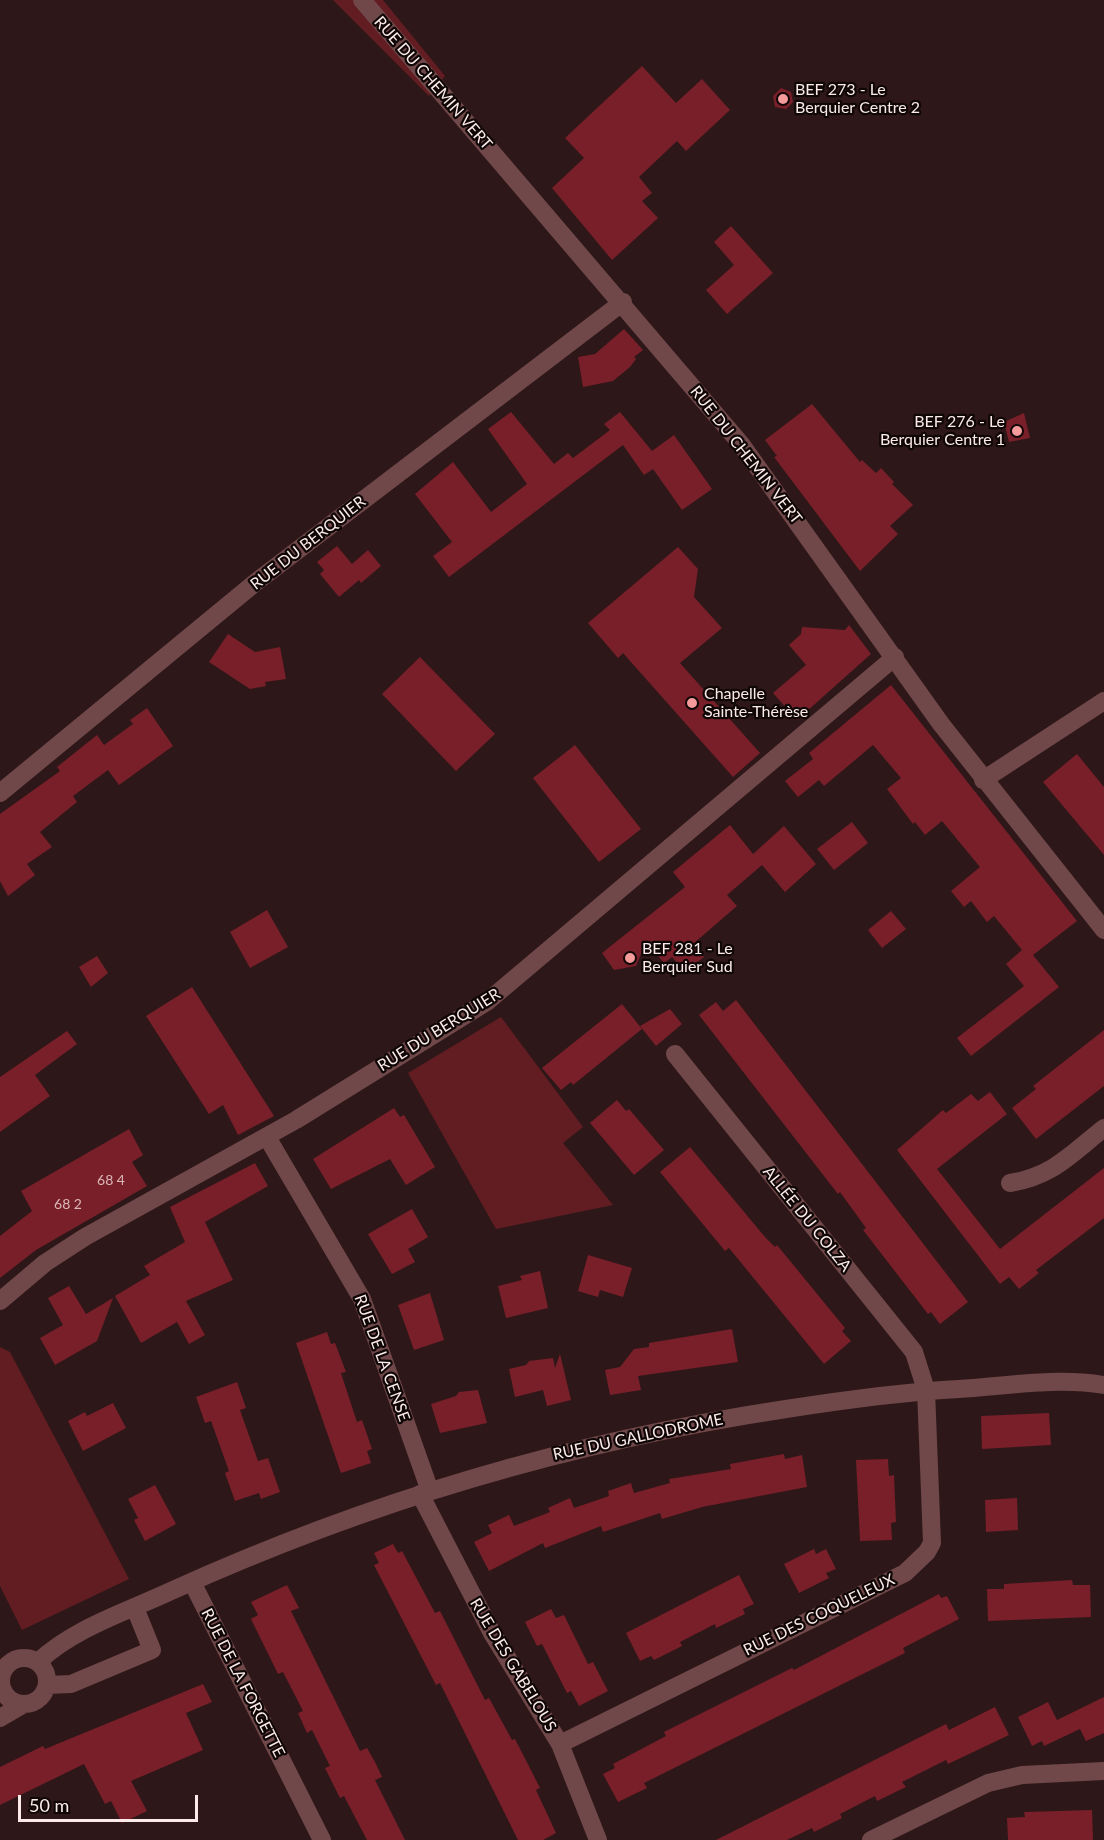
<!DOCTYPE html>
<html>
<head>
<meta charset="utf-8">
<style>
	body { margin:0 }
	#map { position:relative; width:1104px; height:1840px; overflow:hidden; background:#2e1718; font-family:Lato,sans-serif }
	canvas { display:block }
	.scale { position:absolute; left:18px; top:1795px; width:180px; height:27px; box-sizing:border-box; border:3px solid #fbeae9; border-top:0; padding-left:8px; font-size:18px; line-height:21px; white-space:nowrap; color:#fbeae9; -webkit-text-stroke:4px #0f0606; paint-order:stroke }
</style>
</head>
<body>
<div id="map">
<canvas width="1104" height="1840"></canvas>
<div class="scale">50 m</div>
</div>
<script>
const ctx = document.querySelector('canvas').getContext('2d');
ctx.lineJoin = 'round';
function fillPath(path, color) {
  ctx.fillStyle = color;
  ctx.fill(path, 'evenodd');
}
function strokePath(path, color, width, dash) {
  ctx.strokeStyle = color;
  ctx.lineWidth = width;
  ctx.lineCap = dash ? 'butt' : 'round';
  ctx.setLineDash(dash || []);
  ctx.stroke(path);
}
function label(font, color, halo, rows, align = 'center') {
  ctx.font = font + ' Lato,sans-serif';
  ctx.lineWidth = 4.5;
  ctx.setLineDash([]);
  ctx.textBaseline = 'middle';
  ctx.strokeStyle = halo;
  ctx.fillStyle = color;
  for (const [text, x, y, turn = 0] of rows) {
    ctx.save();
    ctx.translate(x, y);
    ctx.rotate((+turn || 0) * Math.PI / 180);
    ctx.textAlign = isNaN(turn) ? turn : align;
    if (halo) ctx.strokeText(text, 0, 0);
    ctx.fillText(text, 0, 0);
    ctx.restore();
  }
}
const green = new Path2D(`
	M333 0H383L445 76 429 96Z
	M501 1017 583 1127 563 1143 613 1205 496 1229 408 1073Z
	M0 1347 10 1352 129 1579 22 1630 0 1586Z`);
const building = new Path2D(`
	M642 66 676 103 702 79 730 110 686 151 677 141 639 177 652 193 642 201 658 218 612 260 552 188 584 158 565 138Z
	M781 88 791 92 793 102 786 109 775 107 773 96Z
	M731 226 773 273 727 314 706 290 734 265 714 242Z
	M624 329 643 350 634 357 636 359 630 367 613 381 583 387 578 357 595 354Z
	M812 404 860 462 862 460 876 473 881 468 894 482 892 484 913 505 890 526 898 534 860 571 774 457 777 456 765 440Z
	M511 412 554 464 568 453 573 458 610 430 604 424 620 412 652 451 674 435 712 489 682 510 653 469 644 475 623 445 449 577 433 556 452 542 415 494 453 462 491 512 527 484 488 429Z
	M1024 413 1030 438 1009 442 1004 422Z
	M337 546 352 564 368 550 381 566 361 583 359 580 339 597 320 574 324 570 317 562Z
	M678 547 698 569 694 597 722 628 680 663 760 753 733 777 623 653 618 658 588 623Z
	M849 625 871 654 797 720 773 693 806 665 789 645 801 634 802 627 845 630Z
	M228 634 255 652 280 647 286 679 265 682 266 686 250 689 209 662Z
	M420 657 495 734 456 771 382 694Z
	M891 685 1077 921 1033 955 1059 987 971 1056 957 1038 1024 986 1006 964 1022 950 994 916 987 922 971 901 964 907 951 891 980 867 942 821 925 835 915 822 913 824 887 789 901 778 873 745 824 786 819 780 798 797 785 781 813 759 809 753Z
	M147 708 173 746 119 785 108 770 73 796 77 802 40 832 52 847 27 864 35 875 8 896 0 881V814L60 771 57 767 97 735 104 745 133 724 130 720Z
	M575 745 641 829 599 862 533 778Z
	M1077 754 1104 787V855L1043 782Z
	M852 822 868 843 834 870 817 849Z
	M730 825 753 854 784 826 816 864 785 892 762 865 727 895 737 906 693 944 704 957 685 972 672 957 664 963 646 942 636 966 614 970 602 953 685 887 673 872Z
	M267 910 288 947 250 968 230 932Z
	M891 911 906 929 882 948 868 930Z
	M97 956 108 973 91 987 79 967Z
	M192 987 274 1116 238 1135 223 1105 209 1114 146 1016Z
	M736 1000 968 1302 940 1324 931 1312 928 1314 863 1230 866 1228 840 1192 838 1194 699 1015 716 1002 723 1011Z
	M622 1004 642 1029 573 1085 571 1082 561 1090 542 1068Z
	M670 1009 682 1024 656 1046 640 1026Z
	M1104 1030V1086L1036 1139 1012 1108 1036 1089 1033 1086Z
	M67 1031 77 1044 35 1075 50 1096 0 1132V1077Z
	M990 1092 1007 1114 937 1169 1000 1249 1104 1168V1218L1036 1270 1039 1273 1019 1289 1009 1277 1000 1284 897 1150 943 1110 946 1113 971 1094 978 1101Z
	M617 1100 626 1111 629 1109 664 1150 634 1175 590 1123Z
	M394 1108 400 1117 404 1115 435 1167 406 1185 390 1159 331 1189 313 1159Z
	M129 1129 143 1155 132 1162 147 1186 36 1250 0 1278V1236L32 1211 21 1191Z
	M690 1147 765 1237 775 1247 777 1245 845 1328 842 1331 851 1341 824 1364 729 1248 725 1251 660 1172Z
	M255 1163 268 1186 205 1222 233 1280 186 1301 205 1335 189 1344 177 1322 141 1343 115 1296 150 1275 144 1266 185 1242 170 1207Z
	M412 1209 428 1237 408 1249 415 1262 392 1274 368 1234Z
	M588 1255 632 1268 623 1297 600 1290 598 1297 578 1291Z
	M540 1271 548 1308 506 1318 498 1286 522 1280 520 1276Z
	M69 1286 86 1314 113 1298 97 1341 55 1365 40 1338 63 1325 48 1298Z
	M430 1293 444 1340 414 1350 398 1305Z
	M732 1329 738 1362 638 1376 641 1390 610 1395 605 1370 620 1367 634 1349 649 1347V1343Z
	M327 1332 331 1344 335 1343 346 1372 341 1373 353 1410 357 1422 362 1420 372 1449 367 1451 371 1463 341 1473 296 1343Z
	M560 1354 571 1400 547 1406 543 1390 515 1397 509 1369 526 1365 529 1361 553 1358 555 1368Z
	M237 1382 246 1408 240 1410 258 1461 268 1458 280 1492 261 1499 259 1493 235 1501 225 1473 229 1471 211 1421 205 1423 196 1397Z
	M478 1390 487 1423 440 1433 431 1404 456 1396 459 1392Z
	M113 1403 126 1428 83 1451 68 1421 85 1412 87 1416Z
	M1049 1413 1051 1445 982 1449 981 1416Z
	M784 1454 785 1459 802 1455 807 1487 702 1507 662 1519 660 1513 603 1532 601 1526 545 1548 543 1543 489 1571 474 1542 492 1533 488 1525 509 1515 514 1526 550 1512 548 1508 570 1498 574 1508 609 1496 608 1491 631 1483 634 1493 670 1483 669 1479 731 1469 730 1464Z
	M888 1459 889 1476 894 1475 896 1522 891 1523 892 1540 860 1541 856 1460Z
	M155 1485 176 1524 145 1541 134 1520 138 1518 128 1499Z
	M1017 1498 1018 1530 986 1532 985 1500Z
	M393 1544 398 1553 402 1551 435 1613 440 1611 485 1700 489 1698 512 1740 515 1739 540 1788 536 1790 556 1833 543 1840H518L440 1683 436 1685 374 1565 379 1563 374 1553Z
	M814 1549 816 1554 826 1549 836 1569 826 1573 829 1578 799 1593 784 1564Z
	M739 1575 754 1604 743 1609 745 1614 716 1628 715 1624 680 1642 682 1646 654 1660 651 1656 640 1661 626 1633Z
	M1072 1580 1073 1585H1090L1091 1617 988 1621 987 1589H1004V1584Z
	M287 1585 299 1608 291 1611 360 1751 367 1748 375 1762 382 1777 375 1780 405 1840H367L344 1796 340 1798 325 1768 330 1766 312 1730 307 1733 298 1713 303 1711 283 1672 278 1674 251 1619 258 1615 251 1602Z
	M939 1594 941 1598 947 1596 959 1619 903 1648 905 1653 644 1783 647 1788 618 1802 603 1774 615 1768 613 1764 666 1736 664 1732 792 1668 794 1670Z
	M551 1609 556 1618 564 1615 588 1664 593 1662 608 1691 579 1706 571 1691 567 1693 542 1644 537 1646 525 1622Z
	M203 1684 212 1702 186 1713 203 1750 131 1781 147 1811 122 1823 111 1801 105 1804 84 1764 0 1805V1767L43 1746 45 1749Z
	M1104 1697V1733L1086 1741 1080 1729 1044 1746 1042 1741 1032 1746 1018 1717 1048 1702 1057 1720Z
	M995 1707 1009 1735 948 1764 946 1760 902 1782 906 1787 877 1801 875 1796 840 1814 842 1818 814 1832 812 1828 787 1840H716L946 1724 949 1730Z
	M1092 1810 1093 1840H1008L1007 1818 1025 1817 1024 1812Z`);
const minor = new Path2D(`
	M362 0 741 444 941 724 1104 930
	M983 780 1104 701
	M0 793 256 582 623 302
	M267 1137 362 1299 430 1491
	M1010 1183C1053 1176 1071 1154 1104 1128
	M0 1301 45 1263 85 1237 296 1120 488 1001 895 657
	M420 1494 492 1633 560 1744 598 1840
	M192 1582 322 1840
	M1 1681a23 23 0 1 1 46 0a23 23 0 1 1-46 0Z
	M38 1662C74 1628 126 1612 171 1591 367 1502 573 1441 786 1409 844 1400 901 1392 959 1389 1006 1386 1057 1377 1104 1385
	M47 1685 71 1684 152 1650 135 1608
	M0 1718 24 1704
	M560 1744 905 1573 927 1552 932 1543 926 1390 914 1352 675 1054
	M871 1840 988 1783 1022 1775 1104 1771`);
const markers = [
	[783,99,6,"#f59b9c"],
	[1017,431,6,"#f59b9c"],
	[692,703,6,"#f59b9c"],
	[630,958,6,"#f59b9c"]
];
const numberNames = [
	["68 4",111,1180],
	["68 2",68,1204]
];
const streetNames = [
	["RUE DU CHEMIN VERT",433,83,49],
	["RUE DU CHEMIN VERT",746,455,52],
	["RUE DU BERQUIER",308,543,-38],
	["RUE DU BERQUIER",439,1030,-32],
	["ALLÉE DU COLZA",807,1219,51],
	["RUE DE LA CENSE",382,1358,70],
	["RUE DU GALLODROME",638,1437,-12],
	["RUE DES COQUELEUX",819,1615,-26],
	["RUE DES GABELOUS",513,1665,59],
	["RUE DE LA FORGETTE",243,1683,63]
];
const poiNames = [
	["BEF 273 - Le",795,90],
	["Berquier Centre 2",795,108],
	["BEF 276 - Le",1005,422,"right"],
	["Berquier Centre 1",1005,440,"right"],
	["Chapelle",704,694],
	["Sainte-Thérèse",704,712],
	["BEF 281 - Le",642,949],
	["Berquier Sud",642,967]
];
fillPath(green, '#621d23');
fillPath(building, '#781f29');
strokePath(minor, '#704849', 18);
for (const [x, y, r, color] of markers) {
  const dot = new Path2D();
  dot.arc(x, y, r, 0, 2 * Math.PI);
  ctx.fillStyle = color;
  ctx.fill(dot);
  strokePath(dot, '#0f0606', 2);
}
label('14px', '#dab7b9', null, numberNames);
label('16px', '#fbeae9', '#0f0606', streetNames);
label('16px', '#fbeae9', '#0f0606', poiNames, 'left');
</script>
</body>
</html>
